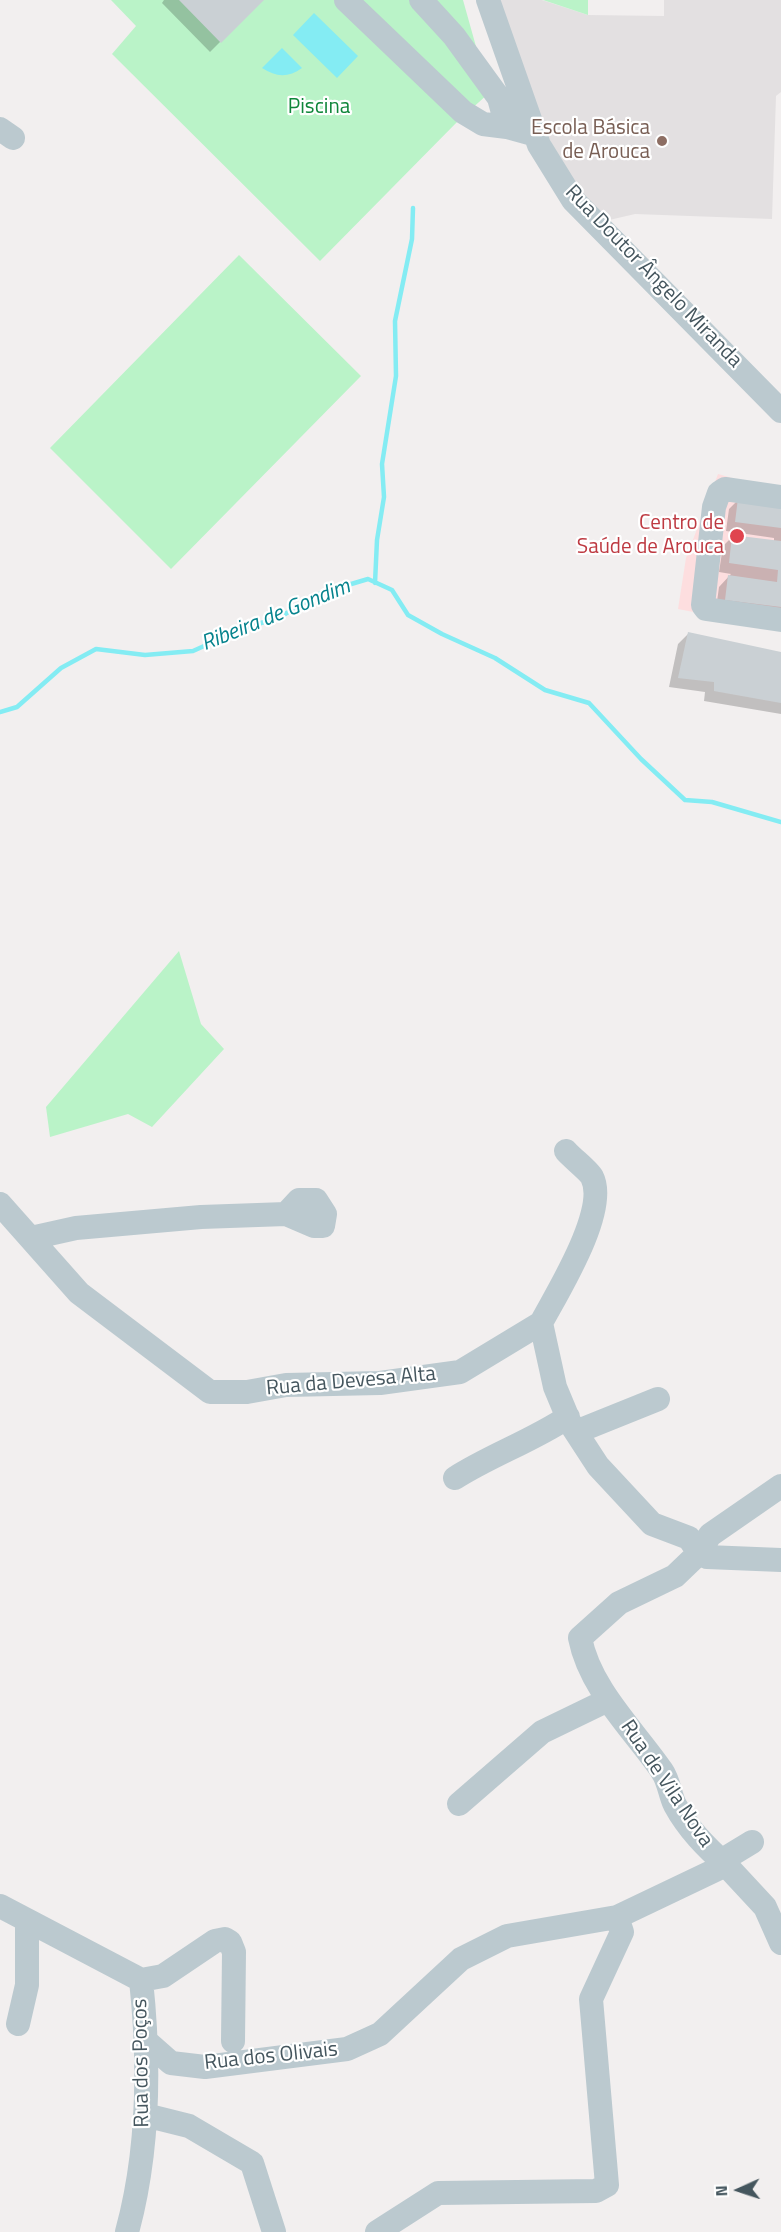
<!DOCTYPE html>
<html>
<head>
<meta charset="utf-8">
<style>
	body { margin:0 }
	#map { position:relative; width:781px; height:2232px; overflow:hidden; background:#f2efef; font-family:"Titillium Web",sans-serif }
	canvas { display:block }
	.north { position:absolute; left:709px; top:2160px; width:60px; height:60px; -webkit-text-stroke:4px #fff; paint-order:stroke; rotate:267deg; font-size:16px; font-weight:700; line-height:24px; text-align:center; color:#45565e }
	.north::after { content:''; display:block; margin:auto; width:21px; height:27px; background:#45565e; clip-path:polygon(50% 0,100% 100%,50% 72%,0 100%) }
</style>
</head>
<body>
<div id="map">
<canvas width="781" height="2232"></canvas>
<div class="north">N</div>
</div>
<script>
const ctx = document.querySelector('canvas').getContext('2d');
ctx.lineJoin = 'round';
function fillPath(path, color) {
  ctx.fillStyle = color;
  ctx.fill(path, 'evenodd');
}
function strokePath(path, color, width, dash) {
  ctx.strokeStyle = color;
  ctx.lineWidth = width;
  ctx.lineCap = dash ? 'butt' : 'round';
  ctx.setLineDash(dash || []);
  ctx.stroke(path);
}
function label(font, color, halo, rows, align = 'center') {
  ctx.font = font + ' "Titillium Web",sans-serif';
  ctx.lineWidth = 4.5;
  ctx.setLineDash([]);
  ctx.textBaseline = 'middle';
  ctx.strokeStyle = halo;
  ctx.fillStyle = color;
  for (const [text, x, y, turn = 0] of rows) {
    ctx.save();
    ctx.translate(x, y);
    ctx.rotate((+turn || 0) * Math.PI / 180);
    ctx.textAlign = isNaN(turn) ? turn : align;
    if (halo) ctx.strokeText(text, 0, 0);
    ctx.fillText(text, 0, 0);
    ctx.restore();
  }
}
const education = new Path2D(`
	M498 0H542L588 15 664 16V0H781V92L776 96 772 219 635 214 605 221 570 186 523 79Z`);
const medical = new Path2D(`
	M718 474 781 492V629L678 609 686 558Z`);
const green = new Path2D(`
	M111 0H463L489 93 458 121 320 261 112 54 136 26Z
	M543 0H588V15Z
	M239 255 361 376 171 569 50 448Z
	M179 951 201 1024 224 1049 152 1127 128 1114 50 1137 46 1107Z`);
const water = new Path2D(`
	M314 13 358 56 337 78 293 35Z
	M282 48 302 68C288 78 276 77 262 68Z`);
const shadow = new Path2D(`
	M164 0H262L210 52 162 3Z
	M739 499 781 505V618L716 609 719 587 731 574 719 572 723 546 733 536 774 542V538L726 531 729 509Z
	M688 634 781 653V714L704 701 705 692 669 687 678 644Z`);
const stream = new Path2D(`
	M375 583 377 540 384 497 382 464 396 376 395 321 412 239 413 208
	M0 712 17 707 61 668 96 649 145 655 193 651 242 629 280 617 321 593 368 579 392 590 408 615 442 634 495 658 545 690 589 703 641 759 685 800 712 802 781 822`);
const building = new Path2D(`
	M179 0H264L221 43Z
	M738 498 781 504V528L735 522Z
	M732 535 781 541V607L725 600 728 575 777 582 778 570 729 563Z
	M688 632 781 652V703L714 691V682L678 678Z`);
const minor = new Path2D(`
	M346 0 463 112 483 124 507 127 536 135
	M421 0 454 36 499 98 507 127
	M488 0 539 145 573 200 781 411
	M0 129 13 138
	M781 497 725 489 719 493 714 507 703 605 706 609 781 620
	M0 1204 79 1293 210 1392H247L286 1385 380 1383 460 1372 541 1323
	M31 1238 76 1228 201 1217 286 1214 314 1226H323L325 1214 316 1200H299L286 1214
	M541 1323 555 1387 570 1423 598 1466 652 1524 689 1538 699 1553
	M541 1323C557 1293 609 1210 592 1177 589 1171 572 1158 566 1151
	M576 1432 658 1399
	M455 1478C491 1455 532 1441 568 1417
	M699 1553 707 1557 781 1560
	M459 1804 542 1732 608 1700
	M752 1842 729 1856 726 1865C706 1847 688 1829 675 1805 670 1795 669 1781 662 1771 633 1729 590 1689 580 1638L619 1603 675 1576 699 1553 710 1535 781 1486
	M0 1906 141 1980C150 2064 149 2151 127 2232
	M141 1980 163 1976 215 1941 225 1939 230 1942 234 1952 233 2041
	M18 2024 27 1985V1921
	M146 2041 171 2063 205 2067 347 2049 380 2034 461 1959 507 1936 617 1917 726 1865 765 1907 781 1943
	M145 2115 189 2126 252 2163 274 2232
	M377 2232 438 2193 596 2191 607 2185 591 1999 622 1932 617 1917`);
const markers = [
	[662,141,6,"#8d6e63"],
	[737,536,8,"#e0444e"]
];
const parkNames = [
	["Piscina",319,108]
];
const educationNames = [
	["Escola Básica",650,129],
	["de Arouca",650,153]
];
const streetNames = [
	["Rua Doutor Ângelo Miranda",653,277,46],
	["Rua da Devesa Alta",351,1382,-5],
	["Rua de Vila Nova",666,1784,56],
	["Rua dos Olivais",271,2057,-6],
	["Rua dos Poços",142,2063,-91]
];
const healthNames = [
	["Centro de",724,524],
	["Saúde de Arouca",724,548]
];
const waterNames = [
	["Ribeira de Gondim",276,616,-22]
];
fillPath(education, '#e3e0e1');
fillPath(medical, '#fddedf');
fillPath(green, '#baf3c8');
fillPath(water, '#84ecf3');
fillPath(shadow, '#0003');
strokePath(stream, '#84ecf3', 4.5);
fillPath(building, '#cad0d4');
strokePath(minor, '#bbc9cf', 24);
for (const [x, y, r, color] of markers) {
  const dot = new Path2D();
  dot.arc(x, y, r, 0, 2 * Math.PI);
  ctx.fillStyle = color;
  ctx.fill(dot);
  strokePath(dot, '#fff', 2);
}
label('21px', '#0f863a', '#fff', parkNames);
label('21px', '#785e54', '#fff', educationNames, 'right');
label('21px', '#45565e', '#fff', streetNames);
label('21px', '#be3a42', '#fff', healthNames, 'right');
label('italic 22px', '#05838d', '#fff', waterNames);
</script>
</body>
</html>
